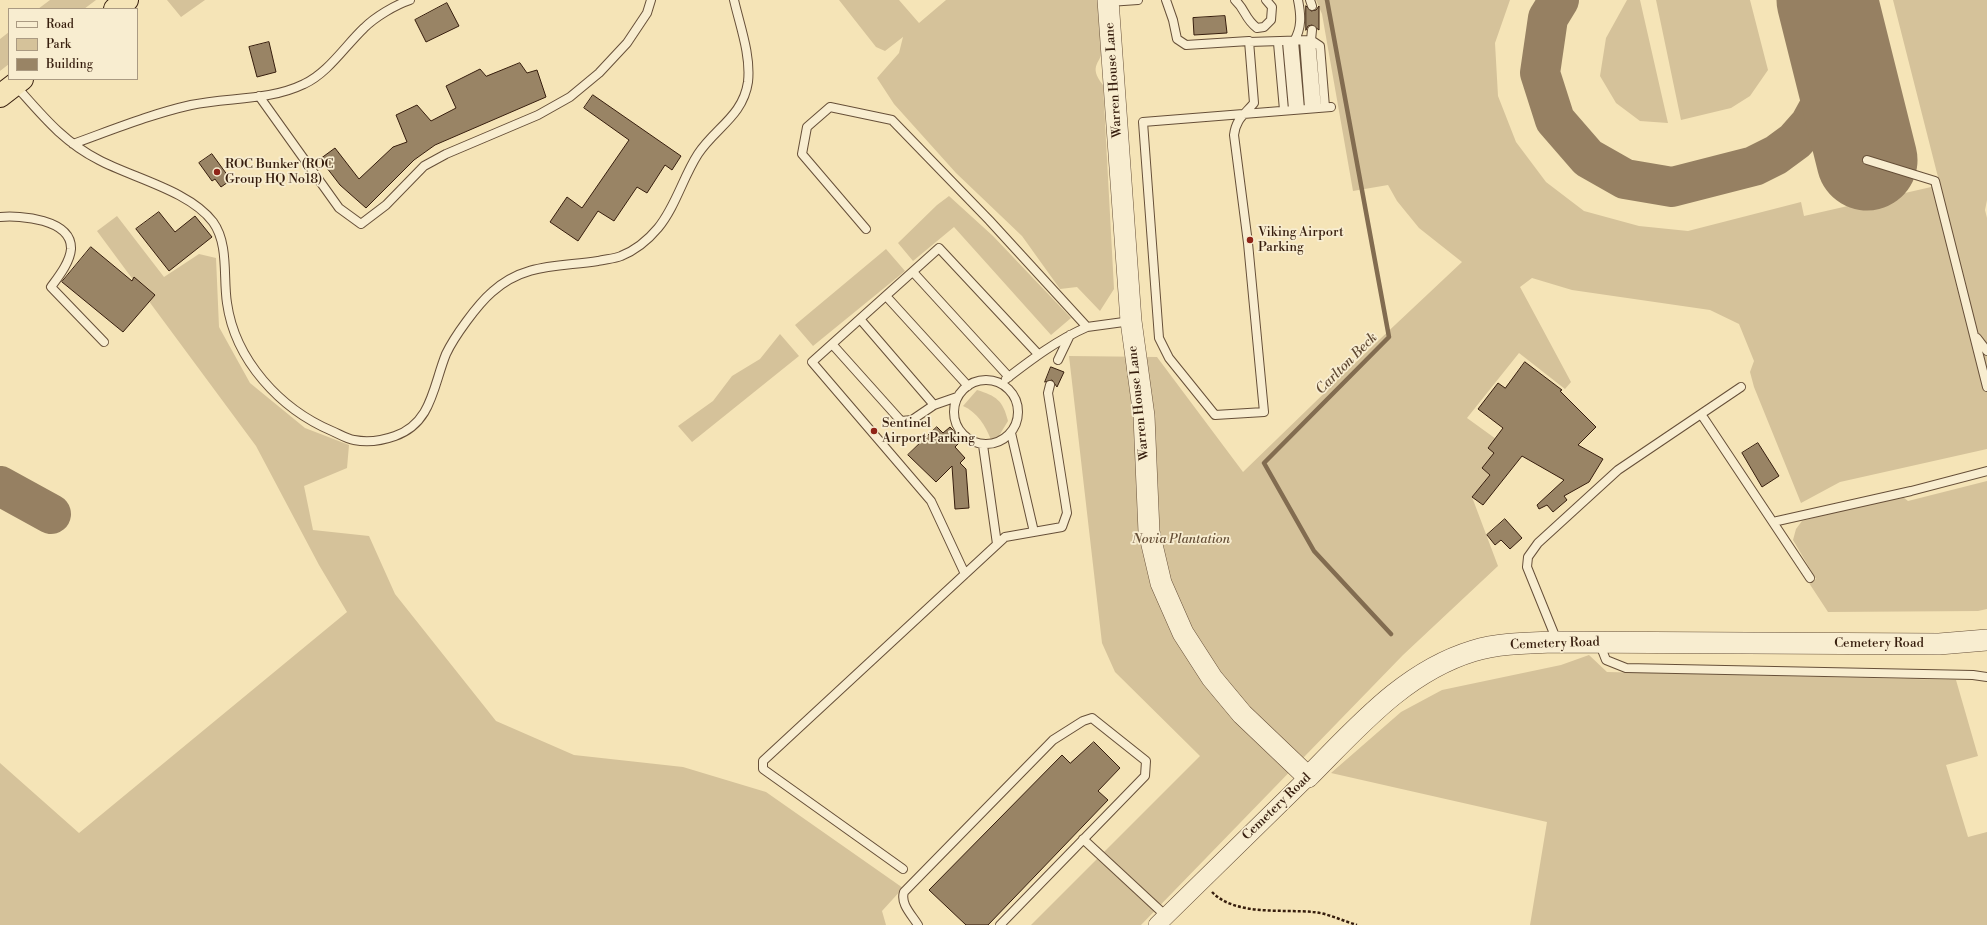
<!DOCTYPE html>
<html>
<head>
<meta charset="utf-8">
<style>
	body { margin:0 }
	#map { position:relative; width:1987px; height:925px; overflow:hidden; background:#f5e4b7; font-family:"Libre Bodoni",serif }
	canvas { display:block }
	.legend { position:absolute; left:8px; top:8px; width:130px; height:72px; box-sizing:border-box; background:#f8edd0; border:1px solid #aa9a82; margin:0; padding:5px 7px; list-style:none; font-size:12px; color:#361d0d }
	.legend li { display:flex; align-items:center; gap:8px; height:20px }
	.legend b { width:20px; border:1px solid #aa9a82 }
</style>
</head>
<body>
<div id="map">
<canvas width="1987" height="925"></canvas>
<ul class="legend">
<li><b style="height:5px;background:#f8edd0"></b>Road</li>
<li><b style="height:11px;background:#d5c29a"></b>Park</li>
<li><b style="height:11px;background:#998465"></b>Building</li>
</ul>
</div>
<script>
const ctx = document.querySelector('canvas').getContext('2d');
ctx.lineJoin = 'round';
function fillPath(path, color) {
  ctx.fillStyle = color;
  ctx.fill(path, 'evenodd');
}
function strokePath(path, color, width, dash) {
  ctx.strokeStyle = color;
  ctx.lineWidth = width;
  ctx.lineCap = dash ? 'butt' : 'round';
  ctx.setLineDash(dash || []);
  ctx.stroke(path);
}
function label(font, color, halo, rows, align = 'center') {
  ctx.font = font + ' "Libre Bodoni",serif';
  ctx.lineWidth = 3.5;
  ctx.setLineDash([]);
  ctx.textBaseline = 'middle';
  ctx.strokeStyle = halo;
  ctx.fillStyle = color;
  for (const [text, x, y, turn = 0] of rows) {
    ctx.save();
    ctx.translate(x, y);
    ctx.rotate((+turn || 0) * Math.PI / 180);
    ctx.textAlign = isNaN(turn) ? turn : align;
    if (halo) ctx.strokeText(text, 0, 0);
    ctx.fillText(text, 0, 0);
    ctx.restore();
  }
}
const green = new Path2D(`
	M50 0H96L84 9H38Z
	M167 0H205L181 17Z
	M839 0H899L919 23 946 0H1099C1100 15 1103 32 1103 48 1102 63 1087 65 1103 85L1114 289 1100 311 1077 287 1060 289 1022 236 956 173 894 104 877 78 899 53 903 37 885 51 876 47Z
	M1316 0H1510L1495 43 1498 96 1516 142 1546 182 1584 211 1639 226 1688 231 1801 202 1804 216 1940 185 1893 0H1987V200L1985 210 1987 218V449L1840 482 1801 503 1754 387 1750 372 1754 361 1739 324 1710 310 1572 290 1532 278 1520 287 1571 382 1565 389 1519 353 1467 418 1496 439 1488 447 1494 453 1482 468 1490 475 1472 497 1498 566 1403 655 1141 925H1031L1200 756 1115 672 1102 643 1069 356 1157 357 1243 472 1379 340 1462 262 1419 228 1397 201 1388 185 1353 191 1322 14Z
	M1627 0H1640L1668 123 1640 121 1616 103 1600 76 1606 38Z
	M1656 0H1750L1768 70 1750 96 1731 108 1681 120Z
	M9 32V64L0 71V39Z
	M949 196 993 236 1071 318 1051 335 954 227 913 261 898 243 937 205Z
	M117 216 164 277 199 254 216 258 219 327 250 383 305 428 349 445 347 468 304 486 313 530 369 536 395 594 496 721 574 755 683 767 766 792 903 888 882 911 886 925H0V763L79 833 347 612 319 565 256 446 97 231Z
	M886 249 905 271 813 346 795 325Z
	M780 334 799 356 692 442 678 426 713 401 732 376 760 359Z
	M977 390C996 396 1003 400 1008 421L997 439 991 440C986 426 977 412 963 406Z
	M1987 481V609L1978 611 1828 612 1809 583 1816 579 1793 540 1796 529 1802 521 1899 494 1908 501Z
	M1589 655 1607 672 1956 680 1978 756 1946 765 1968 837 1987 832V925H1530L1547 822 1331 773 1401 712 1442 690 1561 665Z`);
const stream = new Path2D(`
	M1327 0 1389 337 1264 463 1314 551 1391 634`);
const taxiway = new Path2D(`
	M1559 0 1548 18 1540 73 1555 120 1588 158 1625 179 1672 187 1754 166 1776 155 1795 141 1810 124 1821 104 1829 82 1833 60 1829 11
	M0 486 51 514`);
const runway = new Path2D(`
	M1827 0 1867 160`);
const building = new Path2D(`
	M447 3 459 26 426 42 415 20Z
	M1306 6 1311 11 1316 10 1319 6V30L1312 25 1308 26 1306 30Z
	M1225 16 1227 33 1194 35 1193 18Z
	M269 42 276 72 257 77 249 47Z
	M520 63 527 73 537 70 546 97 435 145 414 160 366 208 340 185 320 159 335 148 359 179 393 147 407 142 396 115 417 105 431 121 456 108 446 86 480 69 486 76Z
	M593 95 681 156 672 170 665 165 647 193 637 187 614 221 598 211 578 241 550 222 567 197 582 208 629 140 584 108Z
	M212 154 231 180 221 187 215 179 212 181 199 163Z
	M159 212 175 232 195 216 212 237 169 271 136 229Z
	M91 247 132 281 134 277 155 295 123 332 62 282Z
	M1525 362 1562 390 1560 391 1596 427 1578 445 1603 459 1589 482 1564 496 1567 500 1553 512 1547 505 1539 509 1537 505 1564 480 1522 456 1483 505 1472 497 1490 475 1482 468 1494 453 1488 448 1503 428 1478 409 1498 383 1505 388Z
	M1051 367 1064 372 1057 387 1052 380 1045 382Z
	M937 427 943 433 950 427 962 440 955 447 965 458 960 463 966 469 969 508 955 509 952 466 936 482 908 455Z
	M1758 443 1779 476 1762 487 1742 453Z
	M1505 519 1522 538 1510 549 1501 540 1495 545 1487 535Z
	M1094 742 1120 768 1098 791 1108 800 988 925H966L929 890 1062 755 1070 763Z`);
const path = new Path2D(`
	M1212 892C1235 916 1282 909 1313 912 1327 913 1343 921 1357 925`);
const service = new Path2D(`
	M1166 0 1173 20 1177 39 1186 45 1249 41 1254 103C1244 115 1236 119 1234 135L1248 243 1264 412 1215 415 1169 358 1159 338 1143 122 1331 107
	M1235 0C1246 10 1244 18 1257 28L1264 27 1271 20 1272 7 1266 0
	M1298 0C1301 15 1302 28 1294 41L1300 109
	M1310 0 1312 6
	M1109 2 1138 0
	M1311 40 1320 46 1325 107
	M1311 40 1317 108
	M1304 41 1309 108
	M1249 42 1311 40 1312 30
	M1287 42 1293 109
	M1278 43 1284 110
	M15 85C42 115 62 141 99 160 133 178 190 191 213 222 229 244 223 278 227 303 235 360 280 409 332 431 339 434 347 439 354 440 369 443 381 441 395 436 432 423 433 386 446 354 454 337 477 305 492 292 524 263 558 267 598 261 605 259 614 259 621 256 636 250 648 240 658 228 676 206 683 177 698 154 715 128 743 116 748 82 751 55 740 26 734 0
	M259 96 339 208 361 224 386 205 424 166 446 154 538 115 570 97 599 73 627 43 647 13 651 0
	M73 144C112 130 151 114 191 105 229 97 269 101 304 84 328 73 345 46 364 28 375 17 395 5 410 0
	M1867 160 1935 181 1987 387
	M0 217C20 215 72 219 71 249 70 262 59 276 51 287L104 342
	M866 229 802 154 807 127 830 107 892 120 989 220 1087 327 1131 321
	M913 272 1009 377
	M886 296 968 386
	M860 319 934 405
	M1977 338 1987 351
	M832 344 901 421 912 420 934 405 957 397
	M1058 360 1070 335
	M1006 379C1032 359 1057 340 1087 327
	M954 412a32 32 0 1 1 64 0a32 32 0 1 1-64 0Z
	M1701 414 1810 578
	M1011 433 1034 532
	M983 445 997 544
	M1773 522 1911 491 1987 471
	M965 574 931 501 812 362 939 248 1038 354
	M1557 641 1527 567 1528 557 1538 543 1618 470 1741 387
	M1599 642 1606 660 1626 668 1973 675 1987 677
	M1083 839 1166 916
	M903 869 763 769V761L1005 537 1062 527 1067 513 1048 393 1050 385
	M918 925C912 915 900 904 904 892L1053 740 1083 721 1092 718 1146 761 1145 776 1000 925`);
const minor = new Path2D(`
	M1157 925 1308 777`);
const tertiary = new Path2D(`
	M1108 0 1131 321 1144 416 1149 532 1161 583 1183 633 1212 678 1242 714 1308 777C1357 728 1404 672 1473 651 1499 643 1529 643 1557 642L1939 644 1987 640`);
const trunk = new Path2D(`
	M115 9 127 0
	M0 96 22 79`);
const markers = [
	[217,172,4,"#8f2418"],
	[1250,240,4,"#8f2418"],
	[874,431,4,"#8f2418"]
];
const streetNames = [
	["Warren House Lane",1114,80,-94],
	["Warren House Lane",1139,403,-96],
	["Cemetery Road",1555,644,-2],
	["Cemetery Road",1879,644],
	["Cemetery Road",1277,807,-44]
];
const poiNames = [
	["ROC Bunker (ROC",225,165],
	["Group HQ No18)",225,180],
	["Viking Airport",1258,233],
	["Parking",1258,248],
	["Sentinel",882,424],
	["Airport Parking",882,439]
];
const parkNames = [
	["Novia Plantation",1181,540]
];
const waterNames = [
	["Carlton Beck",1347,364,-45]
];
fillPath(green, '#d5c29a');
strokePath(stream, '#826c50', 4.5);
strokePath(taxiway, '#968062', 40);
strokePath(runway, '#968062', 101);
fillPath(building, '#998465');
strokePath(building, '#361d0d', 1);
strokePath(service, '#664f38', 10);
strokePath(minor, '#664f38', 18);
strokePath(tertiary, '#664f38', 22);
strokePath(trunk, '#361d0d', 24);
strokePath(path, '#361d0d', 2.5, [3, 2]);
strokePath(service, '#f8edd0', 8);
strokePath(minor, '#f8edd0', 17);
strokePath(tertiary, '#f8edd0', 21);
strokePath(trunk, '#f5e4b7', 22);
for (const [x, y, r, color] of markers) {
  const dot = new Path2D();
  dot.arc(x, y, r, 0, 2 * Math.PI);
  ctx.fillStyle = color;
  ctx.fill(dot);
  strokePath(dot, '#f8edd0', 1.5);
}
label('13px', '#361d0d', '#f8edd0', streetNames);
label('13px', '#361d0d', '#f8edd0', poiNames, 'left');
label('italic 13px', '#664f37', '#f8edd0', parkNames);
label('italic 14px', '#624b34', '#f8edd0', waterNames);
</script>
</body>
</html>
